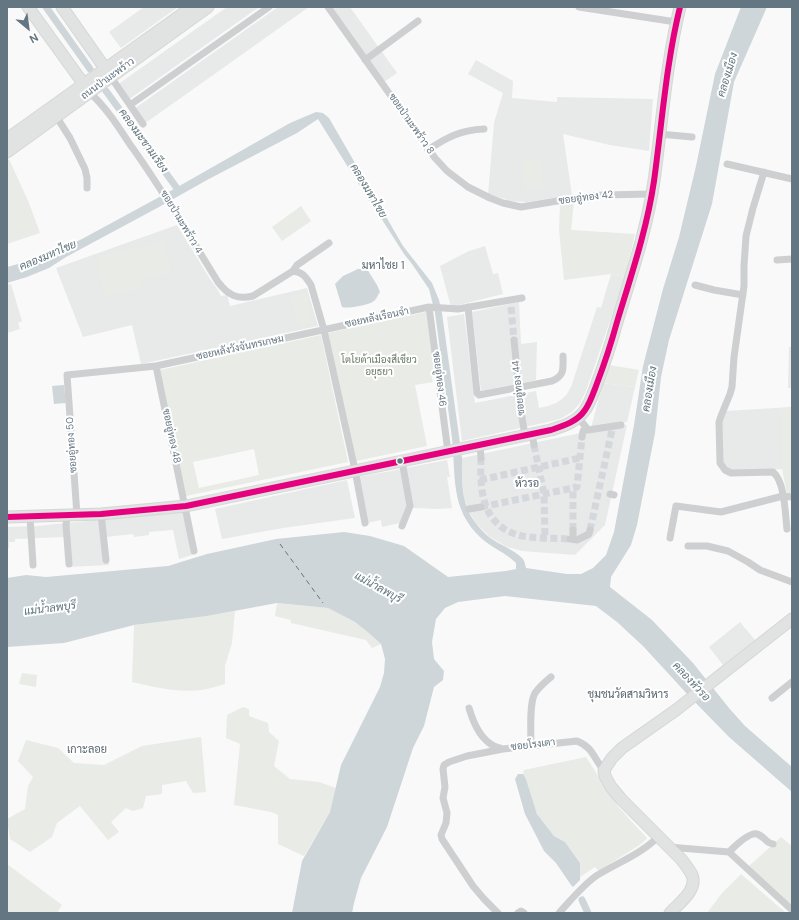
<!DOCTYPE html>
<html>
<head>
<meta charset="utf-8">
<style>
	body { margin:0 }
	#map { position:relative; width:799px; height:920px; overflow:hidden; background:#f9f9f9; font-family:"DM Sans",sans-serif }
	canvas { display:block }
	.frame { position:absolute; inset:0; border:8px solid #657683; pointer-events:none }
	.north { position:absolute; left:8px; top:8px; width:40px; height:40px; -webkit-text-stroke:3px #fff; paint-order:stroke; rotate:151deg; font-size:11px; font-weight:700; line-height:16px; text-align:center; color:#657683 }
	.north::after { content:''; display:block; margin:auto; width:14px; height:18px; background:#657683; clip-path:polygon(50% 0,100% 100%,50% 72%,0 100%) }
</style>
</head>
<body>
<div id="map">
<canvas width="799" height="920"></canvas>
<div class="frame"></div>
<div class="north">N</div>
</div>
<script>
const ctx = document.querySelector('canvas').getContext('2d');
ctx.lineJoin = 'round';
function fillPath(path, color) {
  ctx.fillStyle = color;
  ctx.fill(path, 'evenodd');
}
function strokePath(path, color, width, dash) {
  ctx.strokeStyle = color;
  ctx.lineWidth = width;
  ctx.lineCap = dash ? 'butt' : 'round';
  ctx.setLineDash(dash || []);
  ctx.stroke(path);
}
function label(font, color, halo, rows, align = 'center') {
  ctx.font = font + ' "DM Sans",Sarabun,sans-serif';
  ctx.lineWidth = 4;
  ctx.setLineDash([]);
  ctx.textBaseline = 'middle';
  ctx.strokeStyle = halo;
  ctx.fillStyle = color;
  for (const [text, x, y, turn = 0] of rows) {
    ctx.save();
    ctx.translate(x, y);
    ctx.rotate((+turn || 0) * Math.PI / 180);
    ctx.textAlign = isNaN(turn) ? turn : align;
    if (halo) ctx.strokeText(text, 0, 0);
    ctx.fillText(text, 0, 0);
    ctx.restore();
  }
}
const built = new Path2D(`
	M144 7H178L121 48 109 32Z
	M227 7H259L128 100 117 85Z
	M278 7H309L144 124 134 109Z
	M331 7H350L397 73 384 82Z
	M476 60 513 81 512 98 557 102V97L653 99 649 151 610 145 563 134 572 195 527 202 507 201 506 199 488 195 494 123 503 93 468 74Z
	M177 225 210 279 218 290 221 296 227 295 230 306 307 288 318 326 141 364 132 325 83 337 56 268Z
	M485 246 493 274 498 273 503 294 451 307 440 266 469 251Z
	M611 274 625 277 586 391 580 403 572 412 562 418 552 421 462 441 447 317 464 314 475 403 536 391 539 408 548 406 556 403 562 399 567 394 571 387 597 307 601 308Z
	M11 284 22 321 18 323 20 329 7 333V285Z
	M519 302 521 344 537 342 536 380 481 391 472 312Z
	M789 347H792V388H788Z
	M603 383 635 387 627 422 591 428Z
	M792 407 782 459V469L726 473 722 466 720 424 725 411Z
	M627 425 605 525 575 555 522 551 507 547 490 537 476 523 468 510 464 497 462 479V458L590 431Z
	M447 460 450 477H447L452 508 439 509 413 508 406 468Z
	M402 469 408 506 400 523 382 527 381 520 367 523 358 477Z
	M347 480 355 518 283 528 222 539 215 509Z
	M185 512 192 555 179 559 173 530 149 532V535L134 537 133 534 106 537 109 565 67 567 65 537 15 539V542H9V548H7V527L36 526Z
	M740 622 755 640 723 665 709 647Z`);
const green = new Path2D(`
	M9 159 29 203 40 233 7 244V161Z
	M541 159 543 188 525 189 523 160Z
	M574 202 571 230 635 234 625 277 611 274 564 280 559 230 560 204Z
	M301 206 311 221 282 241 272 227Z
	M165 241 172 273 140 280 142 288 105 297 96 257Z
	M306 293 313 323 298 326 291 296Z
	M426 312 434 369 432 370 433 373 431 374 433 382 415 385 427 446 356 461 328 333Z
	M321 335 348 462 186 496 160 370ZM254 449 259 475 199 488 193 462Z
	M609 365 639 370 635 387 603 383Z
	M792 407V495L787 494 782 469 781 408Z
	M277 603 328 608 355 622 370 634 381 644 372 648 366 640 291 623V620L275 616Z
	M235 611 232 643 225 666V684C217 686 209 689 201 690 178 693 154 687 132 682L134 625 207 616Z
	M22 673 37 675 36 687 19 684Z
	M243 707 249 709V716L268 723 269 732 279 741 274 766 290 779 319 782 336 788 330 812 304 856 278 844V815L271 812 234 805 240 744 226 738 227 715Z
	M201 737 206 792 193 793 186 781 162 785V794L146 796 143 808 133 811 126 808 111 822 119 832 108 840 80 806 57 823 52 837 30 852 10 839 7 819 25 809 28 786 33 777 18 761 26 740 58 748 74 763 104 765 142 746Z
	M586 757 617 805 631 821 647 838 641 844 599 871 595 867 580 877V863L565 842 554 836 537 814 526 779 523 774 524 770Z
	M781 837 792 846V908L748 867Z
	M7 864 62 905 57 913H7Z
	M741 874 786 913H707L722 893Z`);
const water = new Path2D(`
	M741 7H767L734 82 712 204 669 340 661 377 655 433 637 525 631 545 611 577 610 587 652 620 693 663 729 708 745 726 792 767V792L729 737 688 695 643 646 617 622 596 606 505 596 458 602 445 608 436 619 432 642 434 659 444 671 443 680 434 687 424 726 413 748 387 827 361 878 354 903 352 913H292L302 861 330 812 341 765 380 687 384 673 385 659 381 644 370 634 355 622 328 608 277 603 207 616 134 625 64 643 7 647V578L26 575 46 577 168 566 207 554 276 539 344 532 370 536 404 546 448 577 506 571 516 569V563C506 553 492 548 481 538 450 509 456 477 452 438L435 313 429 289 412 264 404 254 381 218 374 209 318 119 297 133 207 180 159 207 66 257 49 268 27 277 7 283V267L36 259 54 252 82 239 174 189 290 123 316 112 323 113 329 118 403 246 432 283 439 300 442 313 462 458C462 474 461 494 468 510 472 520 481 530 489 537 498 544 515 550 523 559 525 562 525 565 526 568L567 574H581L593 568 606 555 614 532 634 425 643 366 663 289 679 237 696 166 715 74Z
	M358 269H367L377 285 380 292C378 294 377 299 374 301 369 305 348 309 342 307L335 284 343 276Z
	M64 385 66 403 54 404 52 386Z
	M518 774H523L526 779 537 814 554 836 565 842 580 863V880L573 887 571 885 556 863 544 851 525 814 515 779Z`);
const canal = new Path2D(`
	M46 7 90 69
	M106 91 179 191
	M582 900 588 913`);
const ferry = new Path2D(`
	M280 544 323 603`);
const streetTunnel = new Path2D(`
	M511 307 514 340
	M534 445 544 494 545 538
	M481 458C480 489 481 524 518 535 533 539 554 538 570 539
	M480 480 580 458
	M481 507 573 488
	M573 530V488L577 487 582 437
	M590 530 612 430`);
const street = new Path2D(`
	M328 7 435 158 447 171 468 187 490 198 503 203 521 207 581 197 603 195 651 194
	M579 7 676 22
	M365 60 418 21
	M111 77 117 86 143 124
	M89 92C105 106 118 126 129 143 161 187 189 235 218 282 228 295 237 300 253 296L293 271 297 265 329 243
	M130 105 269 7
	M56 116 70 138 85 169 87 178V188
	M659 134 692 137
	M428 150C447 137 461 130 484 129
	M727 164 792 179
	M764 172 753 208 746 236 744 266V286L734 357 732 387 730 394 721 416 719 422 720 463 725 470 731 473 773 472C785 482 785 513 787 529
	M777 260 792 259
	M293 271C303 272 306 277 311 285L324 330 355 470 365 523
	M695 285 714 290 743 295
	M429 307 448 452
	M468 307 477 393 479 395 552 381C565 375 563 369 563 356
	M514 340 521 411 525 436
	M156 366 194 551
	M578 417 588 430 621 425
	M532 434 534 445
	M582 437 583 431 586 427
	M480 445 481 458
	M610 494 614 495
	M469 509 481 507
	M101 514 106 560
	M77 515 67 375 156 366 429 307 458 309 522 298
	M67 516 66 525 69 564
	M30 517 33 565
	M402 526 410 506 402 461
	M573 530V539
	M670 538 676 506 721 512 783 496 792 497
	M570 539 577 540 589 534 590 530
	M688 546H707L728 551 748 562 760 570 792 582
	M772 698 792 682
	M469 708C473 722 480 739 494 746 497 747 500 748 503 749L577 741C594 748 593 758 604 770
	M531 746C531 733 529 703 535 693 540 686 545 682 551 677
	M668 847 729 852 792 910
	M729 852C734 847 749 832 757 834 761 835 764 839 767 841 767 842 772 844 773 844
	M498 913 484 899 473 886 442 839 441 835 446 823 447 813 443 798 445 787 443 769 444 765 449 762 467 756 503 749
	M518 913 521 911 524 913
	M559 913C571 900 582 886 596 876 617 863 641 854 658 837`);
const secondary = new Path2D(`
	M28 7 88 90
	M62 7 109 74
	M7 139 192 7
	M7 152 208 7
	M7 517 101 514 186 506 551 430C563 426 577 422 585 410 590 403 593 394 596 386 604 365 611 344 617 322 631 276 647 229 654 181 662 123 666 64 680 7
	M670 913C679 903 698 890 692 875 689 869 685 864 681 859L621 799 611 787 605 776 604 770 612 758 622 748 676 710 792 619`);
const bus1 = new Path2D(`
	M7 517 101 514 186 506 551 430C563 426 577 422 585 410 590 403 593 394 596 386 604 365 611 344 617 322 631 276 647 229 654 181 662 123 666 64 680 7`);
const markers = [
	[400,461,3.5,"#657683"]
];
const streetNames = [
	["ถนนป่ามะพร้าว",108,79,-36],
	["ซอยป่ามะพร้าว 8",411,124,55],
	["ซอยอู่ทอง 42",586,198,-7],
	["ซอยป่ามะพร้าว 4",181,222,59],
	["ซอยหลังเรือนจำ",377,318,-12],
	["ซอยหลังวังจันทรเกษม",240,348,-12],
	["ซอยอู่ทอง 46",439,379,83],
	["ซอยอู่ทอง 44",519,388,-96],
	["ซอยอู่ทอง 48",171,436,78],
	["ซอยอู่ทอง 50",72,445,-94],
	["ซอยโรงเตา",533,745,-7]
];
const parkNames = [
	["โตโยต้าเมืองสีเขียว",379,360],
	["อยุธยา",379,372]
];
const waterNames = [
	["คลองเมือง",728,75,-73],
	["คลองมะขามเรียง",143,141,54],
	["คลองมหาไชย",368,191,59],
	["คลองมหาไชย",48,256,-23],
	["คลองเมือง",650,389,-81],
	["แม่น้ำลพบุรี",378,588,29],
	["แม่น้ำลพบุรี",50,609,-7],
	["คลองหัวรอ",691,682,47]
];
const neighbourhoodNames = [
	["มหาไชย 1",383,266],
	["หัวรอ",527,484],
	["ชุมชนวัดสามวิหาร",628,695],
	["เกาะลอย",87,750]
];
fillPath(built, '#e8e9e9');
fillPath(green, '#e8ebe6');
fillPath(water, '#ced6d9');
strokePath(canal, '#ced6d9', 7);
strokePath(ferry, '#60757c', 1, [5, 4]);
strokePath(streetTunnel, '#d4d8dc', 7, [7, 3.5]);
strokePath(secondary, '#d5d6d7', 13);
strokePath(street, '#cecfd0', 7);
strokePath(secondary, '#e1e2e2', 11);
strokePath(bus1, '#e5007d', 6);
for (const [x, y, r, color] of markers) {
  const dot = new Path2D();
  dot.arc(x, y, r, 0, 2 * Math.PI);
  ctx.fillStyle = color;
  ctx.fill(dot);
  strokePath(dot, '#fff', 1.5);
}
label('10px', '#657683', '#fff', streetNames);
label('10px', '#687a64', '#fff', parkNames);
label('italic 11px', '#60757c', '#fff', waterNames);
label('11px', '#57646e', '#fff', neighbourhoodNames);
</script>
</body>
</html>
